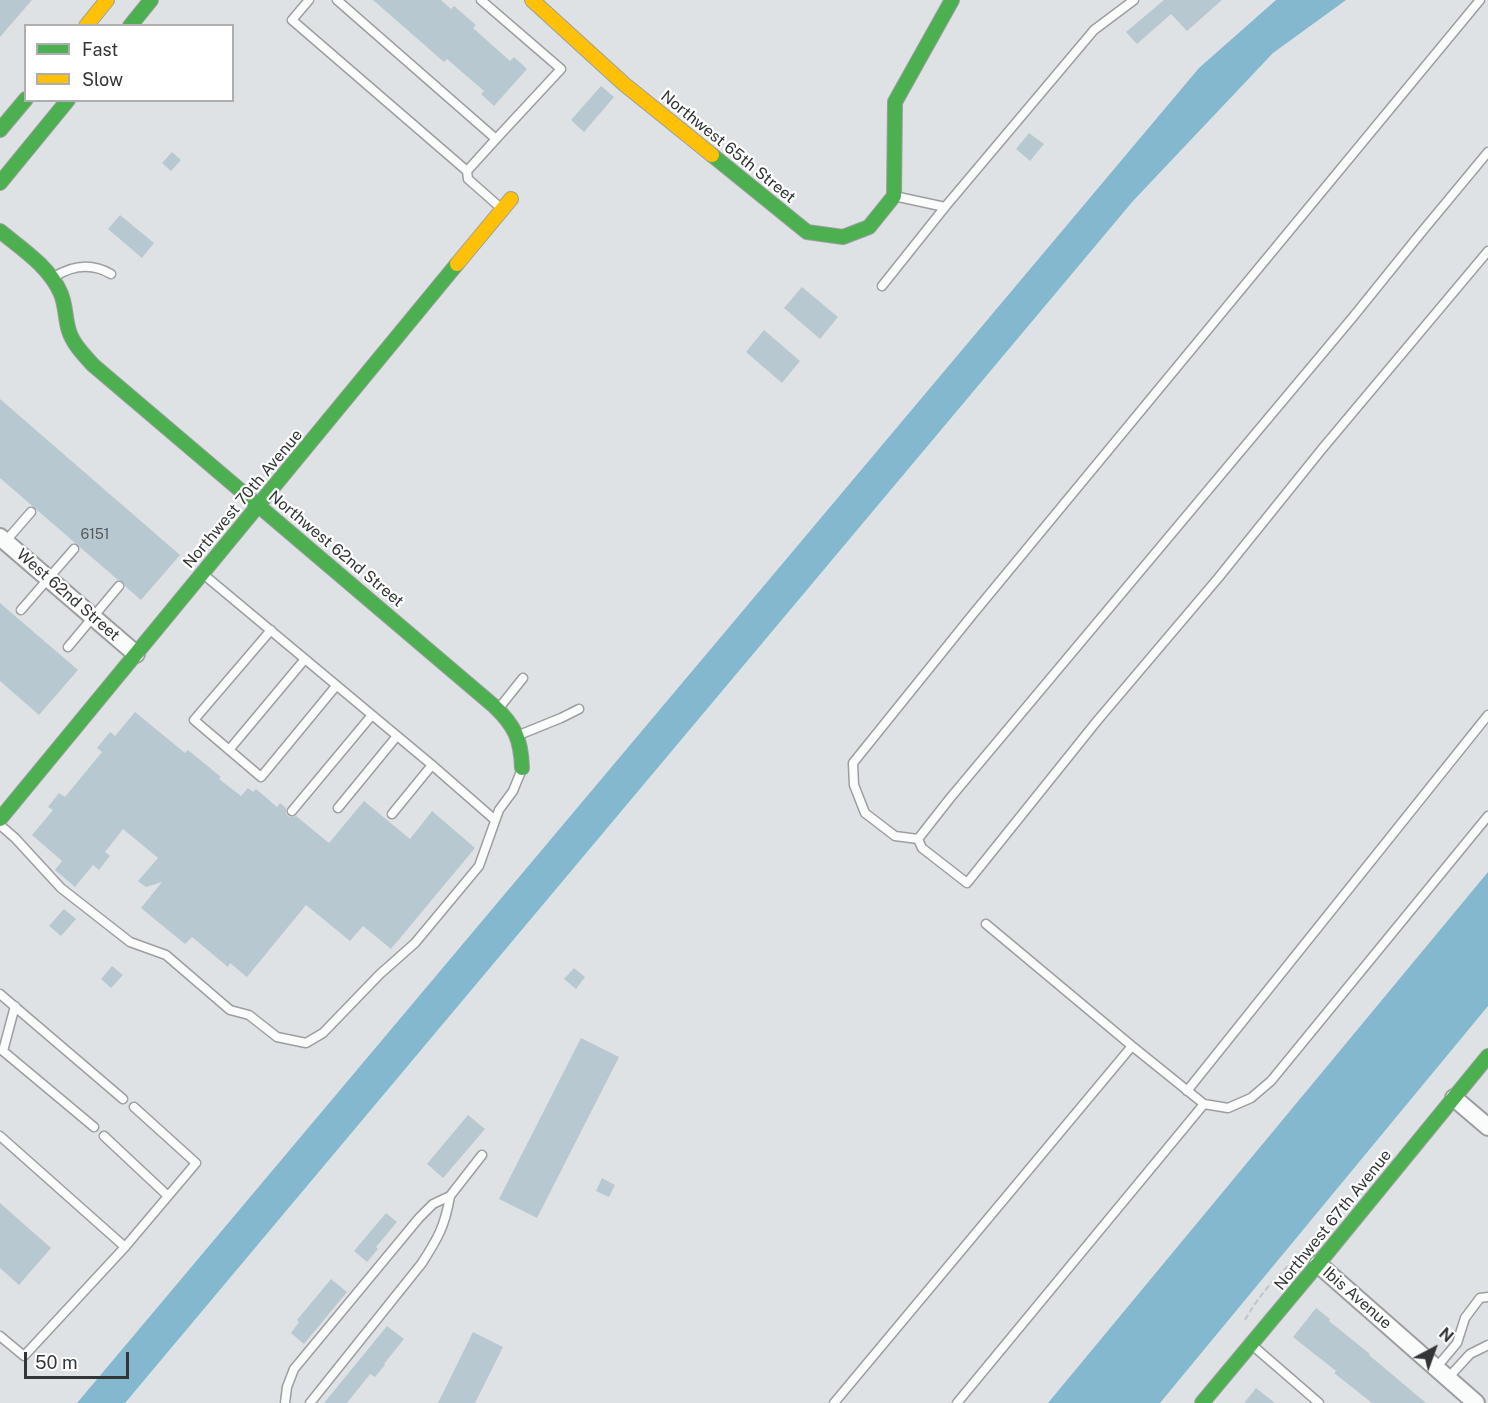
<!DOCTYPE html>
<html>
<head>
<meta charset="utf-8">
<style>
	body { margin:0 }
	#map { position:relative; width:1488px; height:1403px; overflow:hidden; background:#dfe2e5; font-family:"Public Sans",sans-serif }
	canvas { display:block }
	.legend { position:absolute; left:24px; top:24px; width:210px; height:78px; box-sizing:border-box; background:#fff; border:2px solid #adaeaf; margin:0; padding:8px 10px; list-style:none; font-size:18px; color:#333536 }
	.legend li { display:flex; align-items:center; gap:12px; height:30px }
	.legend b { width:30px; border:2px solid #adaeaf }
	.north { position:absolute; left:1404px; top:1319px; width:60px; height:60px; -webkit-text-stroke:4px #fff; paint-order:stroke; rotate:41deg; font-size:16px; font-weight:700; line-height:24px; text-align:center; color:#333536 }
	.north::after { content:''; display:block; margin:auto; width:21px; height:27px; background:#333536; clip-path:polygon(50% 0,100% 100%,50% 72%,0 100%) }
	.scale { position:absolute; left:24px; top:1352px; width:105px; height:27px; box-sizing:border-box; border:3px solid #333536; border-top:0; padding-left:8px; font-size:18px; line-height:21px; white-space:nowrap; color:#333536; -webkit-text-stroke:4px #fff; paint-order:stroke }
</style>
</head>
<body>
<div id="map">
<canvas width="1488" height="1403"></canvas>
<ul class="legend">
<li><b style="height:8px;background:#4caf50"></b>Fast</li>
<li><b style="height:8px;background:#ffc107"></b>Slow</li>
</ul>
<div class="north">N</div>
<div class="scale">50 m</div>
</div>
<script>
const ctx = document.querySelector('canvas').getContext('2d');
ctx.lineJoin = 'round';
function fillPath(path, color) {
  ctx.fillStyle = color;
  ctx.fill(path, 'evenodd');
}
function strokePath(path, color, width, dash) {
  ctx.strokeStyle = color;
  ctx.lineWidth = width;
  ctx.lineCap = dash ? 'butt' : 'round';
  ctx.setLineDash(dash || []);
  ctx.stroke(path);
}
function label(font, color, halo, rows, align = 'center') {
  ctx.font = font + ' "Public Sans",sans-serif';
  ctx.lineWidth = 4.5;
  ctx.setLineDash([]);
  ctx.textBaseline = 'middle';
  ctx.strokeStyle = halo;
  ctx.fillStyle = color;
  for (const [text, x, y, turn = 0] of rows) {
    ctx.save();
    ctx.translate(x, y);
    ctx.rotate((+turn || 0) * Math.PI / 180);
    ctx.textAlign = isNaN(turn) ? turn : align;
    if (halo) ctx.strokeText(text, 0, 0);
    ctx.fillText(text, 0, 0);
    ctx.restore();
  }
}
const water = new Path2D(`
	M1276 0H1346L1273 53 1133 201 125 1403H77L1199 68Z
	M1488 872V1006L1160 1403H1048Z`);
const building = new Path2D(`
	M0 0H32L0 37Z
	M373 0H441L451 9 454 6 476 25 473 28 510 61 514 57 527 69 494 106 481 94 484 91 447 59 444 62Z
	M1164 0H1222L1187 31 1171 14 1137 44 1126 32Z
	M601 86 614 97 584 132 571 120Z
	M1029 133 1044 144 1030 161 1016 149Z
	M172 152 181 160 171 171 162 163Z
	M120 215 154 243 142 258 108 229Z
	M802 287 838 317 820 339 784 308Z
	M764 330 800 361 782 383 746 352Z
	M0 399 180 555 141 600 125 586 123 582 118 580 0 478Z
	M0 603 78 670 39 715 0 681Z
	M135 712 185 753 188 750 221 777 219 779 241 796 248 788 253 792 256 789 277 807 280 803 286 808V813L288 816 291 817 296 816 329 843 364 801 410 839 432 811 475 848 391 949 363 926 350 941 306 905 247 977 230 963 228 967 192 937 185 944 141 908 162 882 146 887 138 881 158 858 123 829 105 852 110 856 99 870 93 865 75 887 55 870 62 861 32 835 53 810 48 807 59 793 65 797 102 752 97 748 110 732 115 736Z
	M64 909 76 919 61 936 49 926Z
	M112 966 123 975 111 988 101 979Z
	M574 968 585 977 576 989 564 979Z
	M581 1038 619 1057 537 1218 499 1199Z
	M468 1115 485 1129 443 1178 427 1164Z
	M602 1178 615 1185 609 1197 596 1191Z
	M0 1203 51 1248 19 1285 0 1268Z
	M386 1213 397 1222 376 1247 378 1249 367 1262 354 1251Z
	M331 1279 347 1292 304 1344 291 1333 299 1322 297 1320Z
	M1316 1308 1330 1319 1329 1321 1370 1354 1369 1355 1426 1403H1372L1334 1373 1336 1371 1293 1337Z
	M387 1326 404 1339 384 1364 385 1365 375 1377 370 1374 347 1403H324Z
	M473 1332 503 1347 475 1403H438Z
	M1256 1388 1275 1403H1244Z`);
const path = new Path2D(`
	M1245 1320C1258 1297 1275 1277 1295 1260`);
const lane = new Path2D(`
	M309 0 292 20 467 171 496 139
	M337 0 496 139 561 69 481 0
	M1480 0 973 614 853 763 854 785 865 813 895 836 918 839 951 797 1353 317 1420 234 1488 152
	M467 171 468 179 502 209
	M894 196 945 207
	M54 277C73 265 92 263 111 274
	M882 286 945 207 1094 30 1134 0
	M4 543 31 512
	M203 574 432 765 392 814
	M21 610 74 549
	M271 630 194 720 261 777 336 686
	M68 647 119 586
	M499 708 523 678
	M519 735 561 718 579 709
	M229 750 305 659
	M432 765 495 820
	M338 808 397 736
	M292 811 372 715
	M0 825 15 838 61 888 130 942 166 955 230 1010 249 1015 277 1037 306 1043 323 1033 380 974 415 943 479 866 499 810 513 791 522 769
	M918 839 922 848 967 883 1097 721 1219 577 1322 449 1488 251
	M986 924 1132 1046 1204 1104 1228 1108 1251 1098 1271 1081 1488 816
	M0 994 123 1099
	M15 1006 3 1051 94 1127
	M1187 1091 1488 715
	M0 1136 125 1247 196 1163 134 1107
	M104 1136 168 1196
	M0 1336 24 1356 125 1247
	M1252 1345 1319 1403
	M1436 1368 1457 1343 1465 1318 1480 1298 1488 1297
	M1448 1378 1470 1354 1488 1345
	M285 1403 287 1387 294 1369 419 1218 433 1204 450 1196 482 1155
	M310 1403 422 1263C438 1238 445 1226 450 1196
	M834 1403 1132 1046
	M957 1403 1204 1104`);
const street = new Path2D(`
	M0 537 136 654
	M1454 1098 1488 1127
	M1318 1264 1476 1403`);
const fast = new Path2D(`
	M130 26 151 0
	M0 130 26 99
	M712 155 807 232 843 237 869 227 894 196 895 102 952 0
	M0 183 68 100
	M0 231C22 249 50 267 61 294 66 306 65 319 69 331 73 344 84 355 93 365L494 706C515 726 521 739 522 768
	M0 819 457 264
	M1202 1403 1318 1264 1488 1056`);
const slow = new Path2D(`
	M532 0 624 84 712 155
	M86 26 107 0
	M457 264 511 199`);
const numberNames = [
	["6151",95,535]
];
const streetNames = [
	["Northwest 65th Street",728,147,39],
	["Northwest 70th Avenue",243,499,-50],
	["Northwest 62nd Street",336,549,40],
	["West 62nd Street",68,595,41],
	["Northwest 67th Avenue",1333,1220,-51],
	["Ibis Avenue",1357,1298,41]
];
fillPath(water, '#84b8cf');
fillPath(building, '#b8c8d0');
strokePath(lane, '#9c9ea0', 11);
strokePath(street, '#9c9ea0', 20);
strokePath(fast, '#9c9ea0', 16);
strokePath(slow, '#9c9ea0', 16);
strokePath(path, '#c2c3c3', 2, [6, 3]);
strokePath(lane, '#fafbfb', 8);
strokePath(street, '#fafbfb', 16);
strokePath(fast, '#4caf50', 14);
strokePath(slow, '#ffc107', 14);
label('14px', '#545a5c', null, numberNames);
label('16px', '#333536', '#fff', streetNames);
</script>
</body>
</html>
